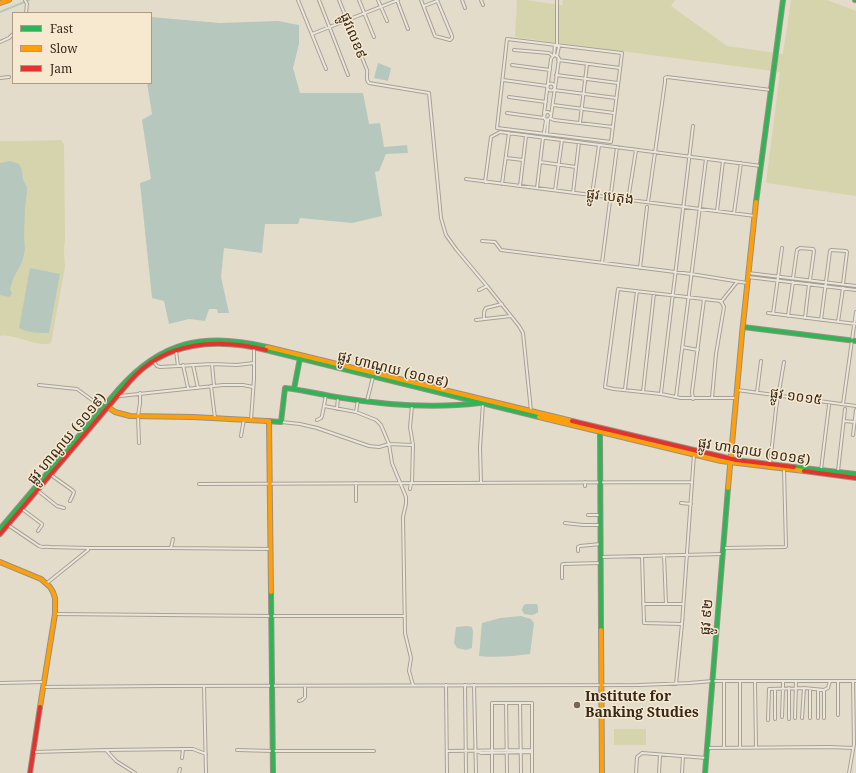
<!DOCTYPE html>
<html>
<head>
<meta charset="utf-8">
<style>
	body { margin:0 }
	#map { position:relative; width:856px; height:773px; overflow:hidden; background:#e4dcca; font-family:"Noto Serif",serif }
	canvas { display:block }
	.legend { position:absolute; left:12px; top:12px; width:140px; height:72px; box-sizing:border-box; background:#f6e9cf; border:1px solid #aa9c87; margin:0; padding:5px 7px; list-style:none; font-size:12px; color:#37281c }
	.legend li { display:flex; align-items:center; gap:8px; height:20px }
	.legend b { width:20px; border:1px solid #aa9c87 }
</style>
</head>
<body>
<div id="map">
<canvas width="856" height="773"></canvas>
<ul class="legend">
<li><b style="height:5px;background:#30b455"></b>Fast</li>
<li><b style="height:5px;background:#ff9f0a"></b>Slow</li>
<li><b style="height:5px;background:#e5322d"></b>Jam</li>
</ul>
</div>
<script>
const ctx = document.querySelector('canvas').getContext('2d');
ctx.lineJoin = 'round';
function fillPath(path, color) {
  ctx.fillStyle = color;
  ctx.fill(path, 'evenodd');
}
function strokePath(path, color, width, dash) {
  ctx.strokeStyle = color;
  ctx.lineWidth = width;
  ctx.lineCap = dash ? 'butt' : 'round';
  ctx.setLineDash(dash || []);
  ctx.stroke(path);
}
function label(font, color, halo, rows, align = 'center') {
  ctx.font = font + ' "Noto Serif","Noto Sans Khmer",serif';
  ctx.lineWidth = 3;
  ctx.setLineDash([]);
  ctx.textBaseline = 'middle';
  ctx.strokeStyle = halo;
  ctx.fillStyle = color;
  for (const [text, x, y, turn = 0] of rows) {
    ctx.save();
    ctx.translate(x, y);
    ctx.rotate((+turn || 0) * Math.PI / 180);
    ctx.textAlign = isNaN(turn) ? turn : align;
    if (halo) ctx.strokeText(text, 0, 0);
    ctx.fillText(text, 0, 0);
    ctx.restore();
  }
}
const green = new Path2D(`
	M517 0H525L562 5 563 0H675L671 6 727 46 783 54 791 0H827L856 11V196L766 183 780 72 515 37Z
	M61 140 64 144 65 239 64 251 65 267 51 343C40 349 13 333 0 336V141H26Z
	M614 729H646V745H614Z`);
const water = new Path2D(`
	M151 17 220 23 278 21 299 25V44L293 68 300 93H363L369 124 380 123 384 147 407 145 408 153 386 154 379 171 375 172 382 216 352 223 300 218 298 224H265L262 253 224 248 221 277 229 313H218L217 309H209L205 321 189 319 169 324 164 301 152 298 140 183 151 179 142 120 152 114 147 83H151Z
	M378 63 391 68 388 81 374 78Z
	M10 161 19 164 22 170 23 180 27 187V192L25 208 24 236 25 250 22 262 13 279 10 289 12 294 9 297 0 295V163Z
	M30 268 60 274 49 333C38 333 29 333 19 328Z
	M526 604H537L538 608V612C534 616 530 615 524 614L522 610 523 606Z
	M521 616 531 619 534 623 530 654C513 656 496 658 479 656L482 623 500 618Z
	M467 626 472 627 473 632 472 648 466 650 457 648 454 643 456 627Z`);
const stream = new Path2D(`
	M599 688 600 773`);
const canal = new Path2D(`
	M0 12 29 0`);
const street = new Path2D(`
	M25 0 27 4 26 13
	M298 0 326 69
	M319 0 348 75
	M339 0 367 70C368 74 365 80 369 83L429 93 441 218 446 235 456 249 487 286 519 326 523 333 531 411
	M359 0 374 37
	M378 0 387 21
	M397 0 408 29
	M421 0 435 36 450 40 452 38V36L437 0
	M462 0 465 8
	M481 0 483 5
	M424 6 437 1
	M312 34 398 0
	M507 39 622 53 611 142 497 128Z
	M0 42 9 38 13 34
	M557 46V0
	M514 50 549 53 553 56
	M554 55 555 45
	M557 56 559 46
	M558 60 620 68
	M512 65 550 70
	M556 75 618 83
	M0 78 9 77
	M503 80 547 86
	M547.5 87a3.5 3.5 0 1 1 7 0a3.5 3.5 0 1 1-7 0Z
	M554 90 616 98
	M509 97 546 102
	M553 105 614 113
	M507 113 544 118
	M544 114 551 59 553 56 555 55 558 57 559 59 551 116
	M550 118 551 115C550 112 547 111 545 113L544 117 545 119 547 120 550 118 554 120 613 127
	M580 123 587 64
	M544 133 546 120
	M547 134 548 120
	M506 158 523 160
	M540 162 576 167
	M466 179 755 216
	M485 182 491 137 500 132 761 166
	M502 184 509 133
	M520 186 526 136
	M537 188 543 138
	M555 190 562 140
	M573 193 579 142
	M592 195 599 145
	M628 200 636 150
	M648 202 665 82V78L667 77 771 90
	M717 211 723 161
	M734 213 741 163
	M482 241 495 242 501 250 691 274 747 283
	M602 263 617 147
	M640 268 647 207
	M748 273 856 286
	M748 277 856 290
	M793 278 797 250 800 248 813 249 814 251 810 280
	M479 290 487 286
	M721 302 737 282
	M768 313 856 324
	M773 314 782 248
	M788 316 793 282
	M805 318 809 284
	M484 319C484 315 483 311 486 308L502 304
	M476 320 511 316
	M821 320 830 251 831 250 846 251 847 252 843 284
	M838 322 843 288
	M682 347 698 350
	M176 351 178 366 212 364 237 365 254 363V347
	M154 362 157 366 160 367 178 366
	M212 364 214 386
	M183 365 188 388
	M193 365 198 388
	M39 385 77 389 103 408
	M211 386 215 418
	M625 389 637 291
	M737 390 856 406
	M643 392 654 293
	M757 392 761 361
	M661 393 693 126
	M118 394 120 396 223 385H243L253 387
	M676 397 706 159
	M712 398 716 354 724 307 722 303 720 301 704 299 618 289 605 387 614 389 661 394 681 398H736
	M693 399 692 392 704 299
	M367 401 373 377
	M843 404 856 312
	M324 406 356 412 376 420 381 425 389 444 392 463 406 497V504L403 517 405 633 411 658 409 671 413 685
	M337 409 338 397
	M356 412 358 400
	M251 420 254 379V363
	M317 420 321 418 322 416 326 395
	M844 421 855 422
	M281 422 300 424 317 428 369 446 379 447 389 444 413 445
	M853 435 856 410
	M241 436 244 419
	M139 443 138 416 140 403V393
	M770 464 776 409 784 362
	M821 470 829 405
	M838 471 845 409
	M51 475 72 490 74 492 73 495 70 501
	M356 483V501
	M412 483 413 445 410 427 412 406
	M481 483 480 448 483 403
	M199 484 692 482
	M585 486V482
	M410 489 411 483
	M37 490 57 506 64 508
	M681 503 691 504
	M22 509 42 524V525L38 531
	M588 515H601
	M565 523 583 525H601
	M8 525 39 546C43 548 46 546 50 547L88 548V550L47 583
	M88 548H171L173 539
	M171 548 271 549
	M724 548 785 547 786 546 784 469
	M578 551V547L580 546 601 544
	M664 555 666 604
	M642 556 644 623 682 624
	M601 557 723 554
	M562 578V565L563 564 601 563
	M643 604H683
	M55 614 271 616H405
	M838 681V715
	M724 682V748
	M740 682V747
	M755 682 756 747
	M0 683 44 682
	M676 684 682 624 694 454
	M446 685 447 773
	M465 685 466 773
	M474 685 476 773
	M204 686 206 773
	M43 687 164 686 639 685 689 683 713 681H856
	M824 690V718
	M299 701 302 700 305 697V686
	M506 703 507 773
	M520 703 521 773
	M782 717 783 689V682
	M795 718 796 681
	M802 718 804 688
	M810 718V689
	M818 718V690
	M775 719V689
	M789 719V688
	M768 720 769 689 804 688 824 690 828 688 830 681
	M707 748 830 747 853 748
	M106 750 183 749
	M237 750 273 751H374
	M447 751 532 750
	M476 751 481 753 532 752
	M34 752 106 750 116 761 135 773
	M182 758 183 749H193L206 754
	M179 773 180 769
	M492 773V703H532V773
	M636 773 637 757 642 753 707 758
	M659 773 660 755
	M682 773 683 756
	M849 773 854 744 853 681`);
const fast = new Path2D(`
	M855 0H856
	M756 202 783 0
	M743 327 856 341
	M266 350 539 417
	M294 389 300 358
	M267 421 281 422 285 388C302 390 319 394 336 397 384 405 432 409 480 403
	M600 431 601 630
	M794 467 856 474
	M0 529 118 390C161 341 204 332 267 347
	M271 592 273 773
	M705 773 728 488`);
const slow = new Path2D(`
	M0 3 9 0
	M267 347 572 421
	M108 407 115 412 130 416 193 417 267 421
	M539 417 721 461 804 471
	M269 421 271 592
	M728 488 742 334 756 202
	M0 562 41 579 50 587 53 592 55 598V614L40 707
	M601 630 602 773`);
const jam = new Path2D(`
	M572 421 736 460 794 467
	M804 471 856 478
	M0 534 130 381C165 341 217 338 266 350
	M30 773 40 707`);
const markers = [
	[577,705,4,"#746759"]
];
const streetNames = [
	["ផ្លូវលេខ៩",353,36,68],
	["ផ្លូវ បេតុង",610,197,7],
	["ផ្លូវ ហាណូយ (១០១៩)",393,370,14],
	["ផ្លូវ ១០១៥",796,397,8],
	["ផ្លូវ ហាណូយ (១០១៩)",67,439,-50],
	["ផ្លូវ ហាណូយ (១០១៩)",754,452,9],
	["ផ្លូវ ៩២",707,617,-85]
];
const poiNames = [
	["Institute for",585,697],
	["Banking Studies",585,713]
];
fillPath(green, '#d5d4ac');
fillPath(water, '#b6c8bd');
strokePath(stream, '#b6c8bd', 1);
strokePath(canal, '#b6c8bd', 2);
strokePath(street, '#a9a094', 4);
strokePath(fast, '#989083', 6);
strokePath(slow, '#989083', 6);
strokePath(jam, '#989083', 6);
strokePath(street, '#ebe6dc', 2);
strokePath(fast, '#30b455', 4);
strokePath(slow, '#ff9f0a', 4);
strokePath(jam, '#e5322d', 4);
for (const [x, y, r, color] of markers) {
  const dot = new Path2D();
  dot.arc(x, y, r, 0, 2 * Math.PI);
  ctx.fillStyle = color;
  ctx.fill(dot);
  strokePath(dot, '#f6e9cf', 1.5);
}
label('14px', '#37281c', '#f6e9cf', streetNames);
label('bold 14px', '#37281c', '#f6e9cf', poiNames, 'left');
</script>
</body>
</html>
